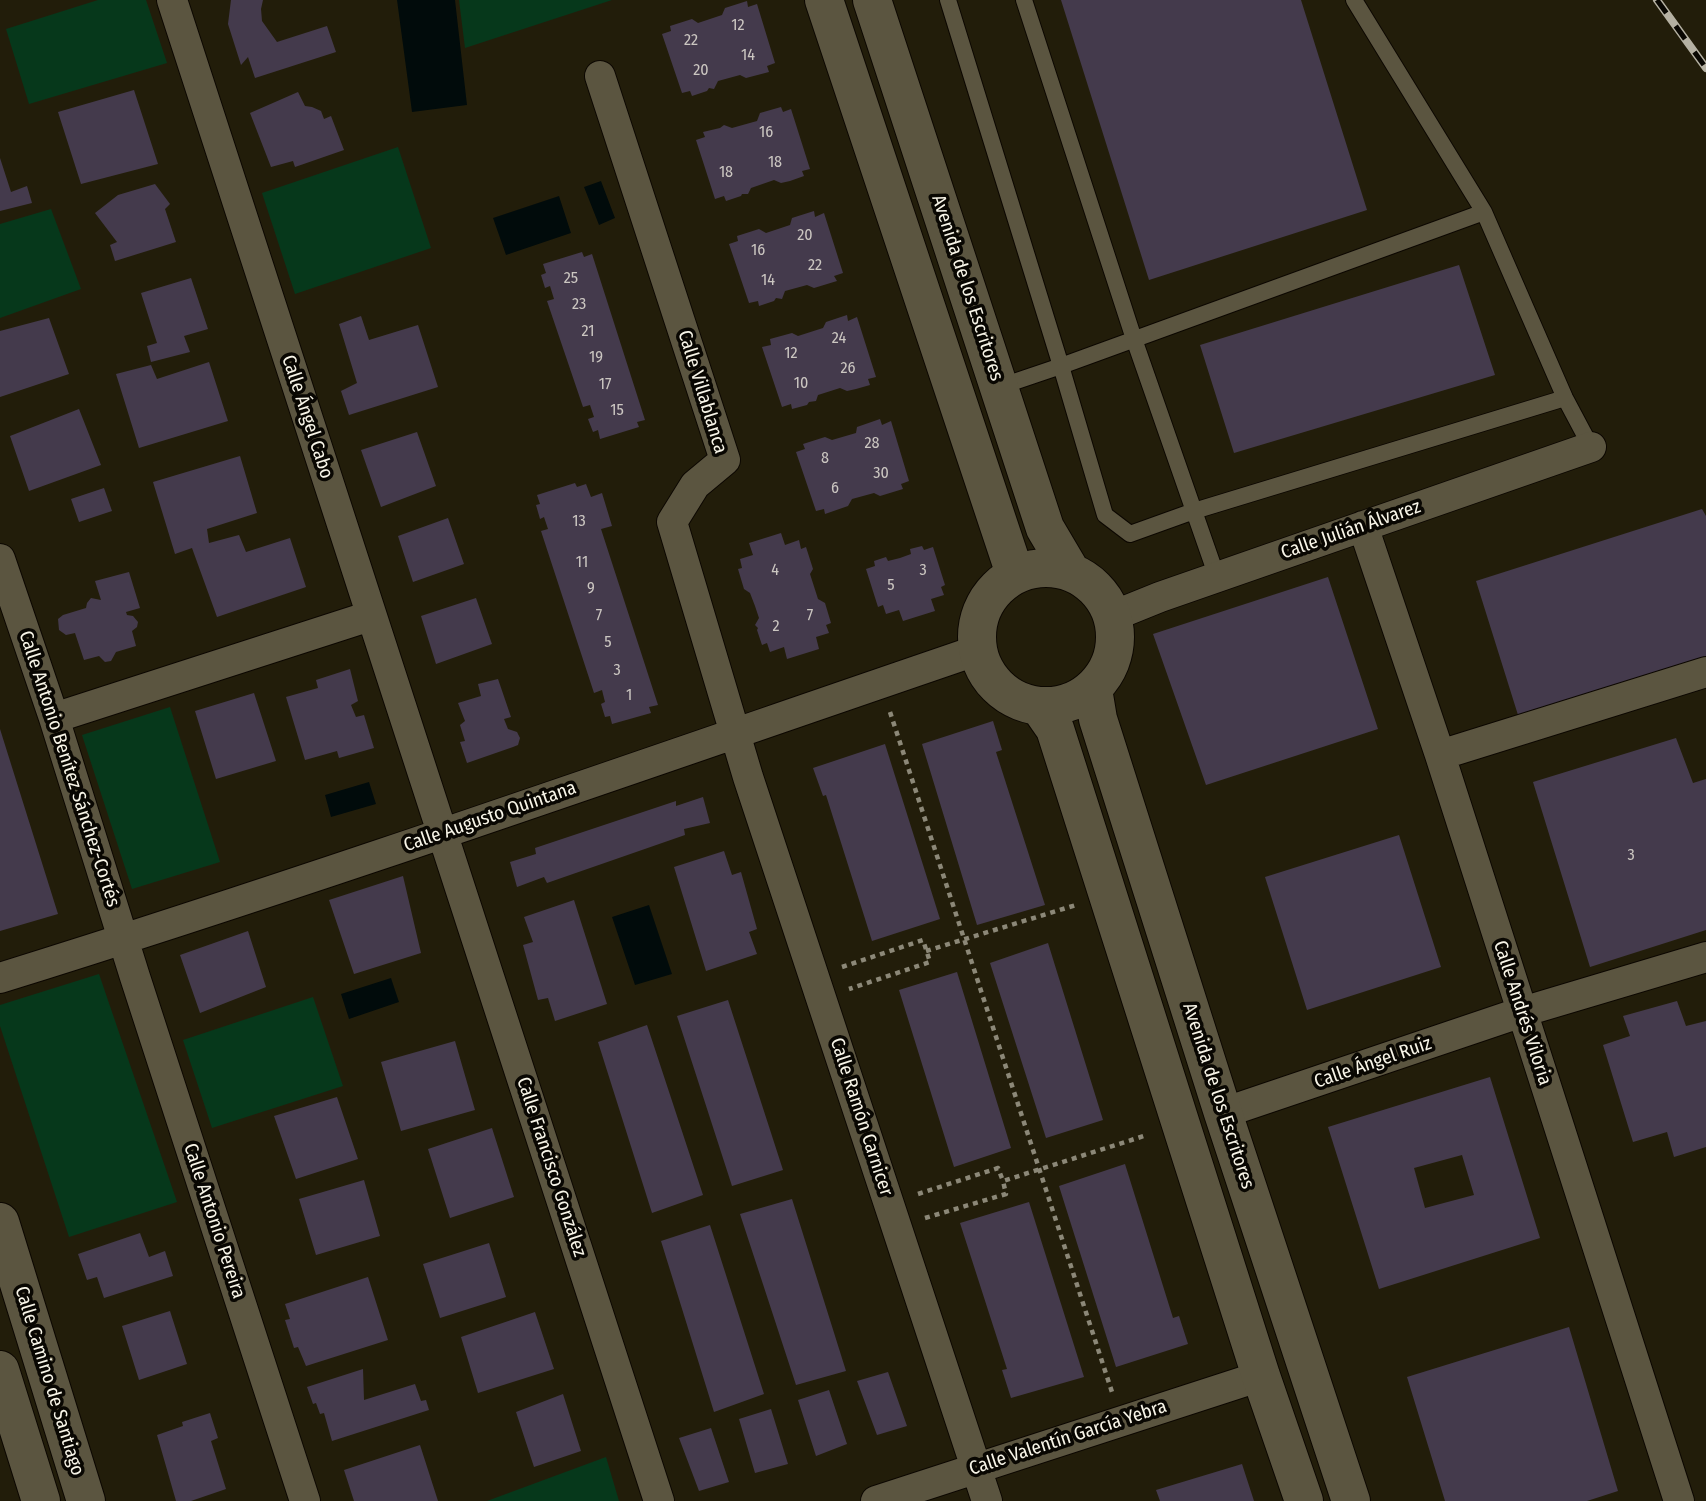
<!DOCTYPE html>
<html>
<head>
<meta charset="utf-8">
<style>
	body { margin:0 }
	canvas { display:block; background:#221d0a }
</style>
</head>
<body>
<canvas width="1706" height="1501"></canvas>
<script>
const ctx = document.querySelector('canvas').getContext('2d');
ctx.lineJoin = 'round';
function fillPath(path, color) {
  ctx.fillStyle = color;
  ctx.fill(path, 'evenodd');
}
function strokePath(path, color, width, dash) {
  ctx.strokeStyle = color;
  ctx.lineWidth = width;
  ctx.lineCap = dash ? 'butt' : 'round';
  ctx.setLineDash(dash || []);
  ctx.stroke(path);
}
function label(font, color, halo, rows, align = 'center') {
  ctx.font = font + ' "Fira Sans Condensed",sans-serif';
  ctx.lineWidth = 7;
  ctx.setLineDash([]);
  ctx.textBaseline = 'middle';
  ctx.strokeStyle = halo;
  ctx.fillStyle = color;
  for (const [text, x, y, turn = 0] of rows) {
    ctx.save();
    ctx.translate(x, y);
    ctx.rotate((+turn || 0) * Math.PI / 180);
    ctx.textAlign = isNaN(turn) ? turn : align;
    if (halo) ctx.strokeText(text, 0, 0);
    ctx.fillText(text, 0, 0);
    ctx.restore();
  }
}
const green = new Path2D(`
	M98 0H146L167 63 29 104 6 29Z
	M459 0H612L465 48Z
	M398 147 431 248 295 294 262 193Z
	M51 209 81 289 0 318V224Z
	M170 707 220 862 132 889 82 735Z
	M99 974 177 1202 69 1237 0 1026V1005Z
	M313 997 343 1086 212 1128 183 1040Z
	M606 1457 619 1501H487Z`);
const water = new Path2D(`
	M397 0H455L467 105 412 112Z
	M601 181 615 218 599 225 584 187Z
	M559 196 571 233 506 255 493 218Z
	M369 782 376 804 331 817 325 795Z
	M649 905 672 974 635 985 612 917Z
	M391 978 399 1002 349 1019 341 994Z`);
const building = new Path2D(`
	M231 0H263L261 9 262 21 277 42 327 26 336 52 255 78 248 57 241 65 228 24Z
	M1061 0H1301L1367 210 1149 280Z
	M747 1 748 7 757 4 775 63 767 66 769 72 746 78 740 75 718 81 714 89 709 88 707 91 692 96 690 91 682 93 662 34 671 31 670 26 692 19 698 23 722 15 725 8Z
	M134 90 158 164 81 184 58 112Z
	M298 92 305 106 312 107 321 111 324 119 331 116 344 150 295 167 293 161 271 167 250 113Z
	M781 107 783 112 791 109 810 169 802 171 804 176 790 181 781 183 774 180 751 188 748 194H742L741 196 726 201 724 196 715 199 696 140 705 137 703 132 720 128 724 125 732 128 757 121 760 113Z
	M0 158 11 192 27 186 32 203 0 211Z
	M155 184 170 204 165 209 176 242 115 261 110 245 117 242 95 213 118 195Z
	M814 211 815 217 824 213 843 273 834 276 837 281 814 288 807 285 785 291 782 299 776 298 774 301 759 306 758 301 749 303 729 244 738 241 737 236 759 229 766 233 790 225 792 218Z
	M582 252 584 257 592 254 645 420 637 422 639 427 600 439 598 430 593 432 588 419 594 417 590 405 583 407 547 301 554 299 550 286 545 288 541 275 546 273 543 264Z
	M1459 265 1495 375 1234 453 1200 345Z
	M191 278 208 329 184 336 190 352 151 362 147 346 157 343 141 293Z
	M847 315 848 321 857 317 876 377 868 379 870 385 856 389 847 391 840 388 818 395 816 401 809 402 807 405 792 409 791 404 782 407 762 347 771 345 770 339 792 333 798 336 823 328 826 322Z
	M361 316 369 340 418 325 438 387 349 415 341 391 357 383 339 324Z
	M49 318 69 374 0 397V331Z
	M209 362 228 421 139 448 116 374 151 365 157 379Z
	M79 409 101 465 29 491 10 436Z
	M880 419 882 425 891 421 909 481 901 484 903 489 880 496 874 493 852 499 848 506 825 514 824 509 816 511 796 452 805 449 803 444 825 437 832 440 856 433 857 427Z
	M417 432 436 486 381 507 361 450Z
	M240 456 257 513 207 529 209 543 239 535 246 552 290 538 306 587 217 617 192 548 175 554 153 482Z
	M575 483 577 487 586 484 591 497 602 493 612 526 601 529 658 705 649 707 651 713 612 724 610 716 605 717 601 704 605 702 602 690 594 693 541 531 548 529 544 517 540 519 536 505 540 504 537 495Z
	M104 488 112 511 79 522 71 499Z
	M1702 509 1706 516V656L1518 715 1476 581Z
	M448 518 464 564 413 582 398 536Z
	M781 533 785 545 799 540 801 549 806 547 813 569 810 574 818 599 825 603 831 623 826 625 829 633 816 637 819 649 787 659 784 647 770 652 767 643 762 645 757 630 758 628 755 625 759 618 755 606 750 593 744 589 738 569 742 568 740 559 753 555 749 543Z
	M922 546 924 550 933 547 945 585 941 587 944 595 931 599 935 611 903 621 899 610 886 614 883 605 878 607 866 569 875 566 874 561 886 557 888 561 900 558 911 554 910 549Z
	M129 572 140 608 126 612 127 615 133 616 138 622 137 627 132 631 136 646 116 652 111 661 105 662 99 656 84 660 75 633 66 635 59 630 58 619 63 615 86 608 87 603 91 598 101 600 95 581Z
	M1328 577 1378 729 1206 785 1153 634Z
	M476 598 492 644 436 664 421 616Z
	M350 669 358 701 351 705 356 717 364 715 374 748 339 758 337 751 305 760 286 697 318 688 316 680Z
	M498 679 511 717 504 719 508 729 517 732 520 738 518 745 513 747 467 763 460 742 465 741 460 725 465 721 458 703 481 696 478 684Z
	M254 693 276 761 216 779 195 711Z
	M993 721 1002 750 996 752 1045 905 977 925 922 744Z
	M0 729 58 914 0 931Z
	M1676 738 1693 783 1706 779V930L1590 967 1533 782Z
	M885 744 940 919 872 941 826 795 823 796 813 768Z
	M703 797 710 823 684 829 685 835 547 883 544 877 517 887 510 862 536 854 535 848 676 801V806Z
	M1399 835 1441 967 1307 1010 1265 877Z
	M724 851 732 875 741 872 757 929 749 932 757 954 706 971 674 867Z
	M403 876 421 953 354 974 329 900Z
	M574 900 607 1004 555 1021 548 998 538 1000 523 945 533 942 524 917Z
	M248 931 266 987 200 1013 180 955Z
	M1048 943 1103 1120 1046 1138 990 963Z
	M957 972 1011 1148 954 1167 899 990Z
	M728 1000 783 1170 732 1186 677 1016Z
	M1677 1001 1686 1026 1706 1021V1147L1674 1157 1667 1132 1633 1142 1603 1045 1630 1036 1623 1016Z
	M647 1025 703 1195 652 1213 598 1042Z
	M455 1041 475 1110 401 1131 381 1062Z
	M1490 1077 1540 1238 1379 1289 1328 1127ZM1462 1155 1474 1195 1425 1208 1414 1168Z
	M337 1097 358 1159 296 1179 274 1116Z
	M492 1128 514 1197 450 1218 428 1149Z
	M1125 1164 1173 1318 1179 1316 1188 1344 1116 1367 1059 1186Z
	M364 1180 380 1236 316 1255 299 1199Z
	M792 1199 846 1371 796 1385 740 1214Z
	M1029 1202 1084 1377 1011 1398 1002 1370 1007 1369 960 1223Z
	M710 1225 764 1394 714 1412 661 1241Z
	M140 1233 149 1257 165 1251 173 1276 104 1298 97 1277 87 1280 78 1254Z
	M489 1243 506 1297 440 1318 423 1264Z
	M368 1277 388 1340 306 1366 298 1347 294 1348 285 1320 290 1319 285 1304Z
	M170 1311 187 1364 139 1380 122 1326Z
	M535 1312 554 1369 478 1393 461 1337Z
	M1569 1327 1618 1491 1587 1501H1445L1407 1377Z
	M363 1369 364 1400 415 1384 421 1401 426 1400 429 1410 332 1441 324 1413 320 1414 316 1403 313 1404 307 1387Z
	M888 1372 907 1426 877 1435 857 1381Z
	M829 1390 847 1444 816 1456 798 1400Z
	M563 1394 581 1451 534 1467 516 1412Z
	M771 1409 788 1464 755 1473 739 1419Z
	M210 1413 218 1438 211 1441 226 1489 191 1501H176L157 1435 183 1426 182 1422Z
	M711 1428 729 1482 699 1491 679 1438Z
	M420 1445 438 1501H354L344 1470Z
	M1242 1464 1254 1501H1160L1156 1490Z`);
const path = new Path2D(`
	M890 712 1112 1392
	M926 951 1076 905
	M842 967 923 940 930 962 849 989
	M918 1194 998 1168 1003 1181
	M925 1218 1006 1194 1003 1181 1147 1135`);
const service = new Path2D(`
	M948 0 1061 366 1105 515 1130 534 1194 511 1565 398
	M1024 0 1134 339 1217 577
	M1354 0 1484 212 1565 398 1591 447
	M999 387 1061 366 1484 212`);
const minor = new Path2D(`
	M172 0 659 1501
	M600 76 725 460 695 485 672 522 748 777 987 1501
	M1363 526 1440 755 1679 1501
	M0 559 54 718 135 977 305 1501
	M1113 616 1160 597 1591 447
	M54 718 370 616
	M1440 755 1706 672
	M0 978C328 876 653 761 978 650
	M1223 1113 1522 1012 1706 957
	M876 1501 1261 1376`);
const tertiary = new Path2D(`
	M824 0 1015 574
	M872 0 1045 528 1071 572
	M977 637a69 69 0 1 1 138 0a69 69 0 1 1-138 0Z
	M1093 689 1098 719 1223 1113 1351 1501
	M1039 706 1055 729 1261 1376 1304 1501`);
const secondary = new Path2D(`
	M0 1222 86 1501
	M0 1370 41 1501`);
const rail = new Path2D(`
	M1657 0 1706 68`);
const numberNames = [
	["12",738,26],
	["22",691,41],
	["14",748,56],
	["20",701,71],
	["16",766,133],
	["18",775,163],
	["18",726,173],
	["20",805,236],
	["16",758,251],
	["22",815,266],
	["25",571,279],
	["14",768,281],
	["23",579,305],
	["21",588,332],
	["24",839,339],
	["12",791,354],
	["19",596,358],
	["26",848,369],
	["10",801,384],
	["17",605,385],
	["15",617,411],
	["28",872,444],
	["8",825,459],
	["30",881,474],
	["6",835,489],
	["13",579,522],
	["11",582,563],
	["4",775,571],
	["3",923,571],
	["5",891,586],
	["9",591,589],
	["7",599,616],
	["7",810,616],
	["2",776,627],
	["5",608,643],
	["3",617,671],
	["1",629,696],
	["3",1631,856]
];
const streetNames = [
	["Avenida de los Escritores",967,288,72],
	["Calle Villablanca",702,392,73],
	["Calle Ángel Cabo",307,417,72],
	["Calle Julián Álvarez",1351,530,-19],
	["Calle Antonio Benítez Sánchez-Cortés",69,769,72],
	["Calle Augusto Quintana",490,817,-19],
	["Calle Andrés Viloria",1522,1013,72],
	["Calle Ángel Ruiz",1373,1063,-19],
	["Avenida de los Escritores",1218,1096,72],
	["Calle Ramón Carnicer",861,1117,72],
	["Calle Francisco González",551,1167,72],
	["Calle Antonio Pereira",214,1221,72],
	["Calle Camino de Santiago",49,1381,73],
	["Calle Valentín García Yebra",1068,1438,-18]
];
fillPath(green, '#06381b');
fillPath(water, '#010b0b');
fillPath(building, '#443a4c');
strokePath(service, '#0c0700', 18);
strokePath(minor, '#0c0700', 32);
strokePath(tertiary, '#0c0700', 40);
strokePath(secondary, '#0c0700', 40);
strokePath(path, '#8c8878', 4.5, [5, 5]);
strokePath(service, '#5b5540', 16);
strokePath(minor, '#5b5540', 30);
strokePath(tertiary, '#5b5540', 38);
strokePath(secondary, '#5b5540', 38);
strokePath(rail, '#b5b1a3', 8);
strokePath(rail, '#090702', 5, [16]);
label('16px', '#cbc6c1', null, numberNames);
label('19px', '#f8f5e8', '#090702', streetNames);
</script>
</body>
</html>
